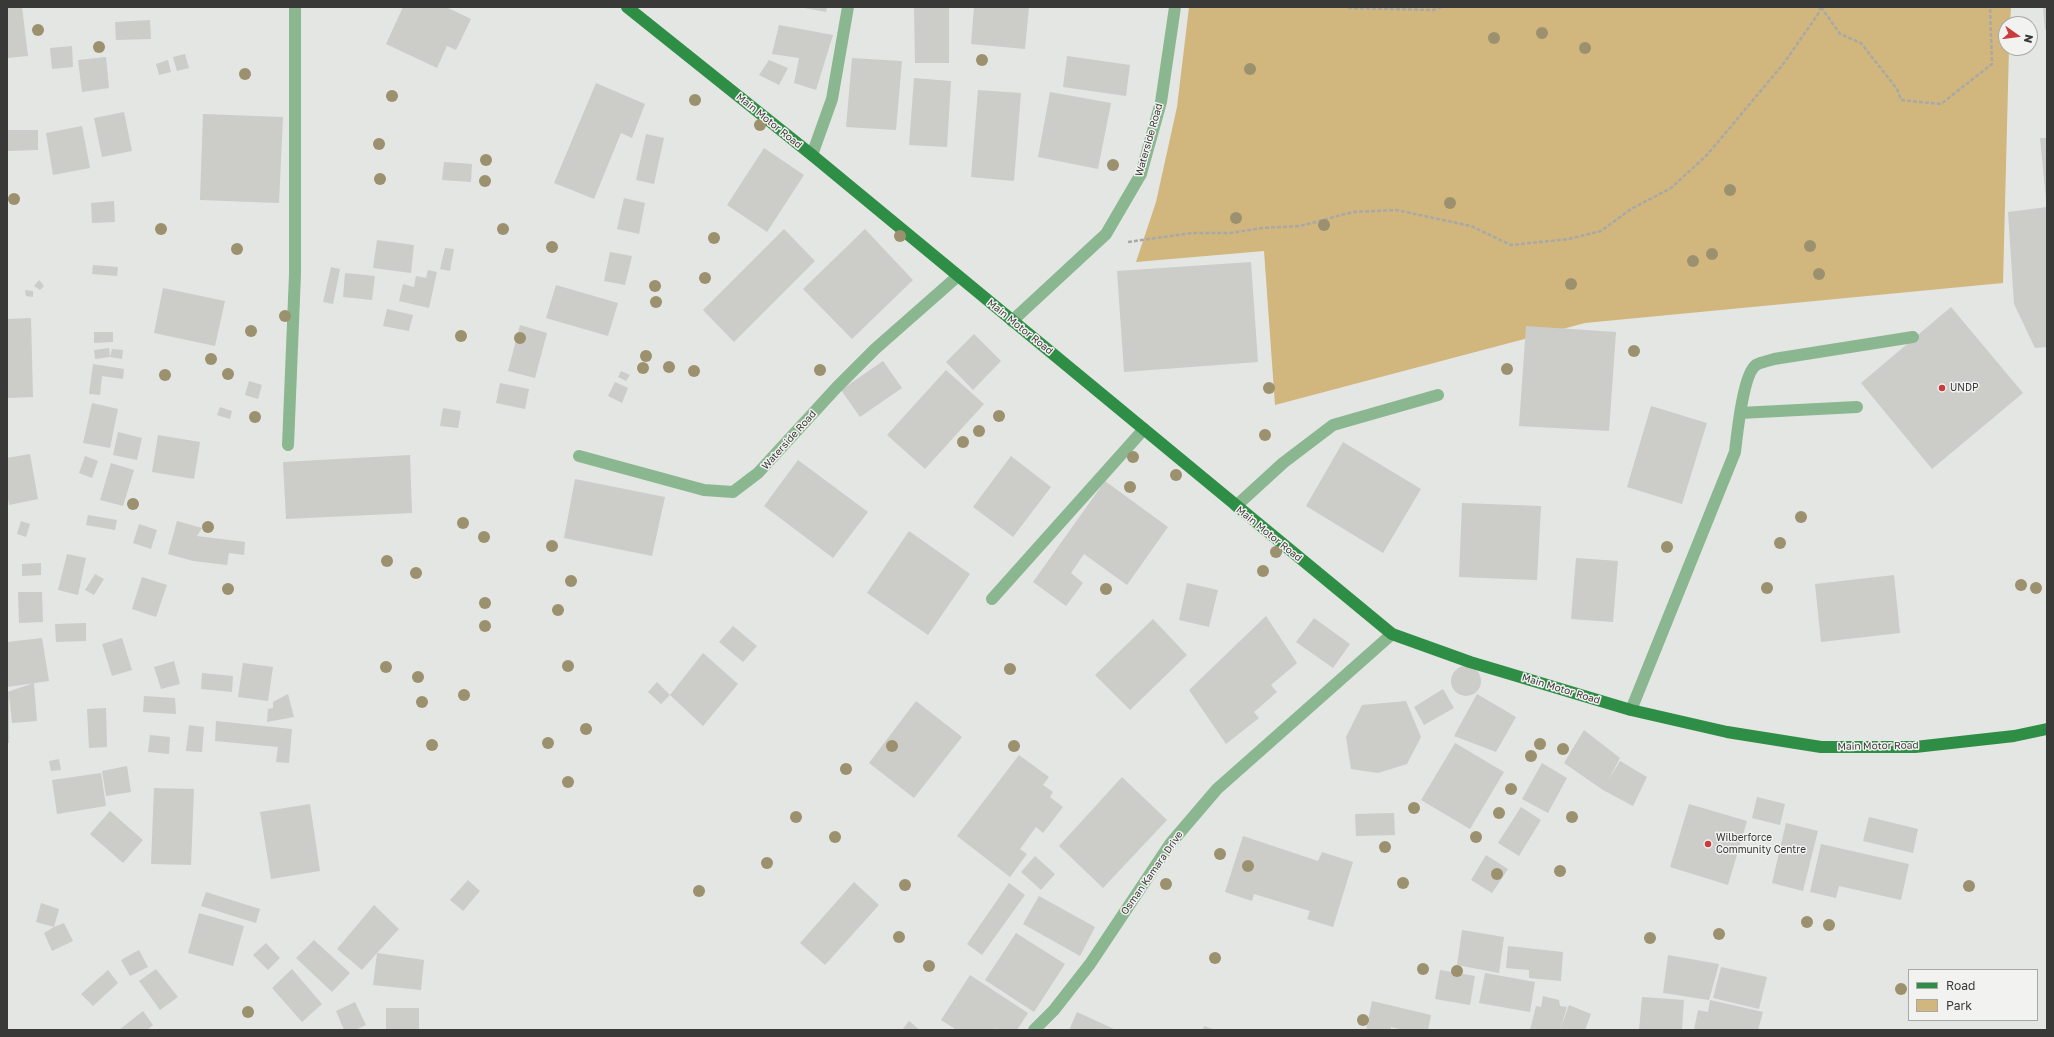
<!DOCTYPE html>
<html>
<head>
<meta charset="utf-8">
<style>
	body { margin:0 }
	#map { position:relative; width:2054px; height:1037px; overflow:hidden; background:#e4e6e3; font-family:"Golos Text",sans-serif }
	canvas { display:block }
	.frame { position:absolute; inset:0; border:8px solid #393a38; pointer-events:none }
	.legend { position:absolute; left:1908px; top:969px; width:130px; height:52px; box-sizing:border-box; background:#f2f3f0; border:1px solid #a8a9a6; margin:0; padding:5px 7px; list-style:none; font-size:12px; color:#393a38 }
	.legend li { display:flex; align-items:center; gap:8px; height:20px }
	.legend b { width:20px; border:1px solid #a8a9a6 }
	.north { position:absolute; left:1998px; top:16px; width:40px; height:40px; box-sizing:border-box; background:#f2f3f0; border:1px solid #a8a9a6; border-radius:50%; rotate:104deg; font-size:11px; font-weight:700; line-height:16px; text-align:center; color:#393a38 }
	.north::after { content:''; display:block; margin:auto; width:14px; height:18px; background:#cb3c3d; clip-path:polygon(50% 0,100% 100%,50% 72%,0 100%) }
</style>
</head>
<body>
<div id="map">
<canvas width="2054" height="1037"></canvas>
<div class="frame"></div>
<ul class="legend">
<li><b style="height:5px;background:#2f8e46"></b>Road</li>
<li><b style="height:11px;background:#d1b77d"></b>Park</li>
</ul>
<div class="north">N</div>
</div>
<script>
const ctx = document.querySelector('canvas').getContext('2d');
ctx.lineJoin = 'round';
function fillPath(path, color) {
  ctx.fillStyle = color;
  ctx.fill(path, 'evenodd');
}
function strokePath(path, color, width, dash) {
  ctx.strokeStyle = color;
  ctx.lineWidth = width;
  ctx.lineCap = dash ? 'butt' : 'round';
  ctx.setLineDash(dash || []);
  ctx.stroke(path);
}
function label(font, color, halo, rows, align = 'center') {
  ctx.font = font + ' "Golos Text",sans-serif';
  ctx.lineWidth = 3;
  ctx.setLineDash([]);
  ctx.textBaseline = 'middle';
  ctx.strokeStyle = halo;
  ctx.fillStyle = color;
  for (const [text, x, y, turn = 0] of rows) {
    ctx.save();
    ctx.translate(x, y);
    ctx.rotate((+turn || 0) * Math.PI / 180);
    ctx.textAlign = isNaN(turn) ? turn : align;
    if (halo) ctx.strokeText(text, 0, 0);
    ctx.fillText(text, 0, 0);
    ctx.restore();
  }
}
const green = new Path2D(`
	M1189 7H2011L2010 24H2006V48H2009L2003 283 1585 323 1275 405 1264 251 1136 262 1156 202 1177 107Z`);
const building = new Path2D(`
	M7 7H22L28 56 7 58Z
	M403 7H446L471 19 456 50 447 46 437 68 386 44Z
	M799 7H827L826 12Z
	M914 7H949V63H915Z
	M974 7H1029L1025 49 971 44Z
	M2043 7H2047V29L2045 30Z
	M150 20 151 39 116 40 115 22Z
	M779 25 833 35 816 90 794 83 799 58 772 54Z
	M72 46 73 67 52 69 50 48Z
	M185 54 189 68 177 71 173 57Z
	M1067 56 1130 65 1126 96 1063 87Z
	M106 57 109 88 82 92 78 60Z
	M852 58 902 61 896 130 846 127Z
	M168 60 171 72 159 75 156 64Z
	M769 60 788 68 779 85 759 75Z
	M914 78 951 81 947 147 909 145Z
	M596 83 645 104 632 138 621 133 594 199 554 183Z
	M978 90 1021 93 1014 181 971 177Z
	M1050 92 1111 103 1098 169 1038 157Z
	M124 112 132 151 102 157 94 118Z
	M203 114 283 117 279 203 200 200Z
	M82 126 90 168 53 175 46 133Z
	M7 130H38V150L7 151Z
	M646 134 664 138 654 184 636 180Z
	M2040 138H2047V199H2046Z
	M764 148 804 175 767 232 727 205Z
	M444 162 472 164 471 182 442 180Z
	M624 198 645 203 639 234 617 229Z
	M114 201 115 222 92 223 91 203Z
	M2047 207V347L2035 348 2014 304 2008 212Z
	M784 229 815 261 734 342 703 310Z
	M865 229 913 280 852 339 803 289Z
	M377 240 414 245 411 273 373 268Z
	M445 248 454 249 450 271 440 269Z
	M610 252 632 256 625 285 604 281Z
	M1251 262 1258 362 1124 372 1117 271Z
	M93 265 118 267 117 276 92 274Z
	M331 267 340 269 333 304 323 302Z
	M428 270 437 272 429 308 399 301 403 284 414 287 416 276 426 278Z
	M345 273 375 276 372 300 343 297Z
	M39 280 44 286 40 290 34 286Z
	M556 285 618 303 608 336 546 318Z
	M163 288 225 301 215 346 154 333Z
	M25 290 33 291V297L26 296Z
	M1951 307 2023 393 1932 469 1861 383Z
	M387 309 413 315 409 331 383 326Z
	M31 318 33 397 7 398V319Z
	M520 325 547 333 535 378 508 371Z
	M1526 326 1616 332 1609 431 1519 426Z
	M94 332H113V342L94 343Z
	M974 334 1001 361 973 390 946 362Z
	M109 348 110 357 95 359 94 350Z
	M112 349 123 350 122 359 110 357Z
	M883 361 902 388 860 417 841 390Z
	M93 364 124 369 123 379 102 376 100 395 89 394Z
	M946 370 984 404 925 469 887 435Z
	M621 371 630 375 626 381 618 377Z
	M249 381 262 385 258 399 245 395Z
	M615 382 628 388 622 403 608 396Z
	M500 383 529 389 525 409 496 403Z
	M92 403 118 409 110 448 83 443Z
	M1651 406 1707 423 1682 504 1627 487Z
	M220 407 232 411 230 419 217 415Z
	M443 408 461 411 458 428 440 426Z
	M118 432 142 438 137 460 113 455Z
	M158 435 200 442 194 479 152 472Z
	M1343 442 1421 489 1383 553 1306 506Z
	M30 454 38 499 9 505 7 492V458Z
	M410 455 412 513 286 519 283 462Z
	M85 456 98 461 92 478 79 473Z
	M1011 456 1051 487 1013 537 973 507Z
	M798 460 868 512 833 558 764 506Z
	M111 463 134 470 123 506 100 500Z
	M575 479 665 497 652 556 564 538Z
	M1105 481 1168 527 1127 585 1084 554 1071 573 1083 583 1066 606 1033 582Z
	M1462 503 1541 506 1537 580 1459 577Z
	M88 515 117 520 115 530 86 525Z
	M21 521 30 524 26 537 17 534Z
	M177 521 202 528 197 536 245 542 244 555 229 553 227 565 193 561 168 554Z
	M139 524 157 530 151 549 133 543Z
	M909 531 970 574 928 635 867 593Z
	M67 554 86 558 78 595 58 590Z
	M1576 558 1618 561 1613 622 1571 619Z
	M41 563V575L22 576V564Z
	M95 574 104 579 94 595 85 590Z
	M1894 575 1900 633 1821 642 1815 584Z
	M142 577 167 585 156 617 132 609Z
	M1187 583 1218 590 1209 627 1179 620Z
	M18 592H42L43 622 19 623Z
	M1266 616 1297 663 1271 685 1277 692 1254 712 1259 718 1226 744 1189 690Z
	M1314 618 1350 644 1333 668 1296 642Z
	M1153 619 1187 655 1130 710 1095 675Z
	M86 623V641L56 642 55 624Z
	M733 626 757 646 743 662 719 642Z
	M42 638 49 681 7 687V642Z
	M122 638 132 670 112 676 102 644Z
	M703 653 738 684 703 726 670 695Z
	M174 661 180 684 161 689 154 667Z
	M243 663 273 667 268 701 238 697Z
	M1451 681a15 15 0 1 1 30 0a15 15 0 1 1-30 0Z
	M202 673 233 676 232 692 201 689Z
	M657 682 670 695 661 704 648 692Z
	M34 683 37 721 12 723 9 695V743H7V692Z
	M1443 689 1454 708 1424 725 1414 707Z
	M288 694 294 717 267 722 268 709 273 708V702Z
	M1477 694 1516 717 1496 752 1454 736Z
	M144 696 175 698 176 714 143 712Z
	M916 701 962 737 914 798 869 763Z
	M1406 701 1421 737 1407 764 1378 773 1351 769 1346 737 1362 705Z
	M106 708 107 747 89 748 87 709Z
	M216 721 292 729 289 763 276 762 278 747 215 741Z
	M189 725 204 727 202 752 186 751Z
	M1584 730 1620 758 1608 781 1620 761 1647 777 1633 806 1603 790 1564 763Z
	M150 735 170 737 169 754 148 752Z
	M1455 743 1504 772 1470 829 1421 800Z
	M1019 755 1049 777 1043 785 1053 792 1050 797 1063 807 1043 833 1036 827 1020 849 1027 854 1010 877 957 836Z
	M59 759 61 770 51 771 49 761Z
	M1542 763 1567 778 1548 813 1522 799Z
	M127 766 131 792 106 796 102 771Z
	M101 773 106 806 57 814 52 780Z
	M1122 777 1167 820 1103 888 1059 846Z
	M154 788 194 789 191 865 151 864Z
	M1757 797 1785 804 1780 825 1752 818Z
	M310 804 320 871 271 879 260 812Z
	M1689 804 1747 821 1728 885 1670 867Z
	M1521 807 1541 820 1519 856 1498 843Z
	M110 811 143 840 123 863 90 834Z
	M1394 813 1395 835 1356 836 1355 814Z
	M1869 817 1918 829 1913 853 1863 841Z
	M1786 823 1818 831 1803 891 1772 883Z
	M1243 836 1318 861 1322 852 1353 862 1333 927 1307 919 1310 911 1254 894 1252 901 1225 892Z
	M1821 844 1909 864 1901 900 1839 886 1836 898 1810 892Z
	M1486 855 1508 869 1492 893 1471 880Z
	M1035 856 1055 874 1041 890 1021 872Z
	M468 880 480 891 463 911 450 900Z
	M854 882 879 905 825 965 800 943Z
	M1009 883 1025 895 982 955 967 944Z
	M206 892 260 909 256 923 201 906Z
	M1039 896 1095 927 1080 956 1023 924Z
	M41 903 59 909 54 927 64 923 73 941 52 951 44 933 54 927 36 922Z
	M374 905 399 929 377 953 424 960 421 990 373 985 377 953 362 970 337 949Z
	M199 913 244 926 233 966 188 953Z
	M1462 930 1504 937 1499 973 1457 965Z
	M1016 933 1065 964 1034 1012 985 980Z
	M314 940 350 973 332 992 296 958Z
	M266 943 280 958 268 970 253 955Z
	M1508 946 1563 952 1561 981 1529 978V970L1506 968Z
	M139 950 148 967 130 976 121 960Z
	M1668 955 1719 964 1709 1000 1663 993Z
	M1721 967 1767 977 1759 1009 1713 998Z
	M156 969 178 997 160 1010 139 981Z
	M292 969 322 1004 302 1022 272 988Z
	M108 970 118 983 93 1006 81 994Z
	M1440 970 1475 976 1470 1005 1435 999Z
	M1485 973 1535 982 1530 1012 1479 1003Z
	M970 975 1028 1013 1017 1030H998L995 1028 994 1030H957L941 1020Z
	M1543 996 1559 1000 1560 1006 1567 1007 1560 1030H1530L1536 1006 1541 1007Z
	M1642 997 1684 1000 1682 1030H1639Z
	M1710 1000 1763 1012 1758 1030H1694L1698 1010 1708 1012Z
	M1372 1001 1431 1015 1428 1030H1403L1391 1027V1030H1366Z
	M355 1002 366 1025 355 1030H344L336 1011Z
	M1569 1005 1591 1014 1585 1030H1560Z
	M386 1008H419V1030H386Z
	M143 1011 153 1025 147 1030H119Z
	M1077 1012 1116 1030H1069Z
	M909 1021 920 1030H902Z
	M1204 1026 1216 1030H1203Z`);
const path = new Path2D(`
	M1821 7 1840 34 1861 43 1897 89 1901 100 1941 104 1992 64 1990 7
	M1348 8 1433 10 1442 7
	M1128 242 1192 233H1230L1262 228 1300 226 1353 212 1396 210 1471 226 1511 245 1569 239 1601 231 1631 209 1671 188 1707 155 1784 63 1818 14 1821 7`);
const minor = new Path2D(`
	M812 155 832 99 848 7
	M1012 321 1106 234 1141 174 1161 102 1175 7
	M1740 413 1857 407
	M288 445 295 274V7
	M579 456 704 490 733 492 758 473 837 387 875 349 958 276
	M1236 506 1283 463 1333 425 1438 395
	M992 599 1144 429
	M1631 710 1735 452C1737 435 1743 374 1756 365 1761 362 1769 361 1774 359L1913 337
	M1034 1030 1054 1010 1090 964 1170 844 1217 789 1392 634`);
const major = new Path2D(`
	M627 7 812 155 1392 634 1470 662 1631 710 1727 732 1821 747H1915L2014 736 2047 729`);
const trees = [
	[38,30],
	[1542,33],
	[1494,38],
	[99,47],
	[1585,48],
	[982,60],
	[1250,69],
	[245,74],
	[392,96],
	[695,100],
	[760,125],
	[379,144],
	[486,160],
	[1113,165],
	[380,179],
	[485,181],
	[1730,190],
	[14,199],
	[1450,203],
	[1236,218],
	[1324,225],
	[161,229],
	[503,229],
	[900,236],
	[714,238],
	[1810,246],
	[552,247],
	[237,249],
	[1712,254],
	[1693,261],
	[1819,274],
	[705,278],
	[1571,284],
	[655,286],
	[656,302],
	[285,316],
	[251,331],
	[461,336],
	[520,338],
	[1634,351],
	[646,356],
	[211,359],
	[669,367],
	[643,368],
	[1507,369],
	[820,370],
	[694,371],
	[228,374],
	[165,375],
	[1269,388],
	[999,416],
	[255,417],
	[979,431],
	[1265,435],
	[963,442],
	[1133,457],
	[1176,475],
	[1130,487],
	[133,504],
	[1801,517],
	[463,523],
	[208,527],
	[484,537],
	[1780,543],
	[552,546],
	[1667,547],
	[1276,552],
	[387,561],
	[1263,571],
	[416,573],
	[571,581],
	[2021,585],
	[1767,588],
	[2036,588],
	[228,589],
	[1106,589],
	[485,603],
	[558,610],
	[485,626],
	[568,666],
	[386,667],
	[1010,669],
	[418,677],
	[464,695],
	[422,702],
	[586,729],
	[548,743],
	[1540,744],
	[432,745],
	[892,746],
	[1014,746],
	[1563,749],
	[1531,756],
	[846,769],
	[568,782],
	[1511,789],
	[1414,808],
	[1499,813],
	[796,817],
	[1572,817],
	[835,837],
	[1476,837],
	[1385,847],
	[1220,854],
	[767,863],
	[1248,866],
	[1560,871],
	[1497,874],
	[1403,883],
	[1166,884],
	[905,885],
	[1969,886],
	[699,891],
	[1807,922],
	[1829,925],
	[1719,934],
	[899,937],
	[1650,938],
	[1215,958],
	[929,966],
	[1423,969],
	[1457,971],
	[1901,989],
	[248,1012],
	[1363,1020]
];
const markers = [
	[1942,388,4,"#cb3c3d"],
	[1708,844,4,"#cb3c3d"]
];
const streetNames = [
	["Main Motor Road",769,121,39],
	["Waterside Road",1149,140,-74],
	["Main Motor Road",1020,327,39],
	["Waterside Road",789,440,-48],
	["Main Motor Road",1269,534,39],
	["Main Motor Road",1561,689,17],
	["Main Motor Road",1878,746,-1],
	["Osman Kamara Drive",1152,873,-55]
];
const poiNames = [
	["UNDP",1950,388],
	["Wilberforce",1716,838],
	["Community Centre",1716,850]
];
fillPath(green, '#d1b77d');
fillPath(building, '#ccccc9');
strokePath(path, '#a8a9a7', 2.5, [4, 2]);
strokePath(minor, '#8bb790', 12);
strokePath(major, '#2f8e46', 12);
ctx.fillStyle = '#9c916e';
for (const [x, y] of trees) {
  ctx.beginPath();
  ctx.arc(x, y, 6, 0, 2 * Math.PI);
  ctx.fill();
}
for (const [x, y, r, color] of markers) {
  const dot = new Path2D();
  dot.arc(x, y, r, 0, 2 * Math.PI);
  ctx.fillStyle = color;
  ctx.fill(dot);
  strokePath(dot, '#f2f3f0', 1.5);
}
label('10px', '#393a38', '#f2f3f0', streetNames);
label('10px', '#393a38', '#f2f3f0', poiNames, 'left');
</script>
</body>
</html>
